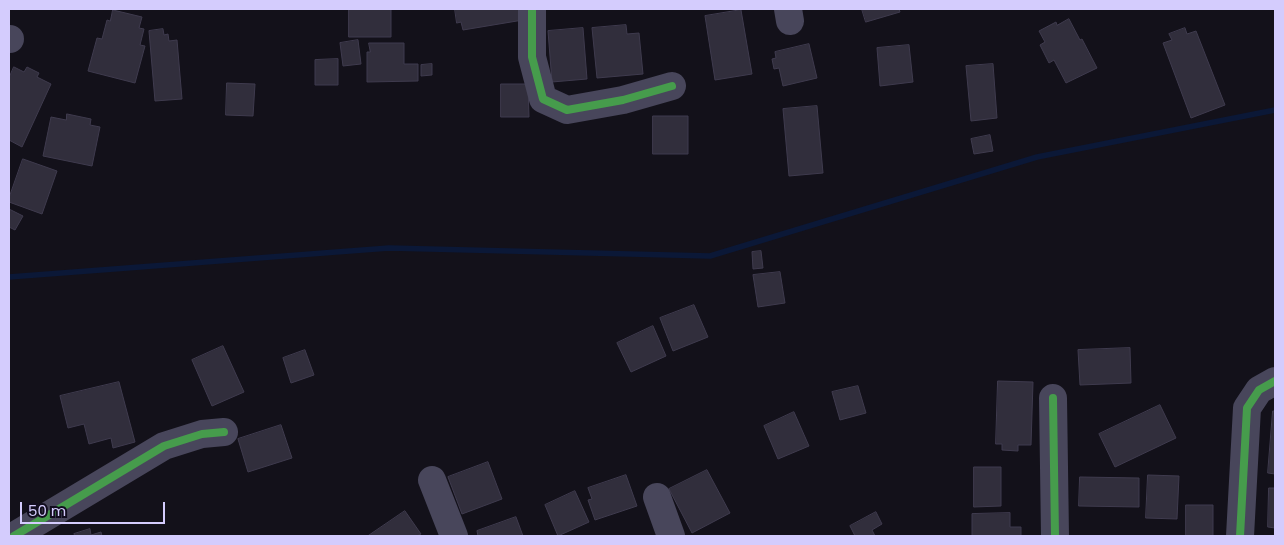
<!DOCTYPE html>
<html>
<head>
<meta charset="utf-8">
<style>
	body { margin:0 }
	#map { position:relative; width:1284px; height:545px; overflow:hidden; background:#13111a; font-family:Poppins,sans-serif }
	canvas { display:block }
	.frame { position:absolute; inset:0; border:10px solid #d4ccfd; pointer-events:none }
	.scale { position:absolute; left:20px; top:502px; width:145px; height:22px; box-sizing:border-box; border:2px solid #d4ccfd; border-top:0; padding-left:6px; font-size:15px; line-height:18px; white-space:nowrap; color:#d4ccfd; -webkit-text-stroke:4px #110d1e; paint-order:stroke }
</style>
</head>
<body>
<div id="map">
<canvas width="1284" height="545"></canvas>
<div class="frame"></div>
<div class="scale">50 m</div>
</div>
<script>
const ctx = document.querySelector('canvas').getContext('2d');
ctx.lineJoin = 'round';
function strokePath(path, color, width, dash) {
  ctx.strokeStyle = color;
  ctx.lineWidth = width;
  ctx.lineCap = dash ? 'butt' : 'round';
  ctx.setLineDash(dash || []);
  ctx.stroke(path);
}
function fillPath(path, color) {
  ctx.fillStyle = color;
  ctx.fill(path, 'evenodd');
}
const stream = new Path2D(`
	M9 277 389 248 710 256 1037 157 1275 110`);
const building = new Path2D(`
	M349 9H391V37H349Z
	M455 9H521L523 20 463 30 461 22 457 23Z
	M862 9H899L900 12 866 22Z
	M113 10 142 17 139 28 144 29 140 45 145 46 135 83 88 71 97 38 102 39 107 20 110 21Z
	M741 10 752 74 715 80 705 16Z
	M1069 19 1080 40 1082 39 1097 68 1066 83 1054 60 1049 63 1040 45 1045 42 1039 31 1056 22 1057 25Z
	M626 25 627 34 639 33 643 74 597 78 592 28Z
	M583 28 587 79 552 82 548 31Z
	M1185 28 1187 34 1196 31 1225 105 1191 118 1163 43 1172 40 1169 34Z
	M163 29 164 35 168 34 169 41 177 40 182 99 155 101 149 31Z
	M358 40 361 64 343 66 340 43Z
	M369 43H404V64H418V81L367 82V52H370Z
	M809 44 817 78 783 86 779 68 774 69 772 59 776 58 775 52Z
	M909 45 913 82 880 86 877 48Z
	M338 59V85H315V60Z
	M432 64V75L421 76V65Z
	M993 64 997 118 971 121 966 66Z
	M14 67 24 72 27 67 39 73 37 77 51 84 22 147 9 140V78Z
	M227 83 255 84 253 116 226 115Z
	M501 84H528L529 117H501Z
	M817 106 823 173 789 176 783 109Z
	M67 114 91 119 90 125 100 127 92 166 43 156 51 117 66 120Z
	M653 116H688V154H653Z
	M990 135 993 151 974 154 971 139Z
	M23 159 57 171 42 214 9 202V198Z
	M9 209 23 216 15 230 9 227Z
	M761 251 763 268 753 269 752 252Z
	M780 272 785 303 758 307 753 275Z
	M694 305 708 337 673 351 660 318Z
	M653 326 666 356 631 372 617 343Z
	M223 346 244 392 212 406 192 360Z
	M1130 348 1131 383 1080 385 1078 350Z
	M305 350 314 375 291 383 283 358Z
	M998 381 1033 382 1031 445H1018V451L1002 450V444H996Z
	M119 382 135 442 113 448 111 438 89 444 84 424 68 428 60 396Z
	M858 386 866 413 840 420 832 392Z
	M1160 405 1176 438 1115 467 1099 434Z
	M1273 411H1275V474L1268 473Z
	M794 412 809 446 778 459 764 426Z
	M281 425 292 458 248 472 238 439Z
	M488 462 502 499 462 514 448 477Z
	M974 467H1001V506L974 507Z
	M707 470 730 513 692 533 669 489Z
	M626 475 637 506 595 520 588 500 592 499 588 488Z
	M1148 475 1179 476 1177 519 1146 518Z
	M1080 477 1139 478V507L1079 506Z
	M1269 488H1275V528L1268 527Z
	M575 491 589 522 558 536 545 505Z
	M1186 505H1213V536H1186Z
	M405 511 421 534 417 536H368Z
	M876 512 882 524 872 530 875 536H855L850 526Z
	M1010 513V527H1021V536H972V514Z
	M516 517 523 536H478L477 531Z
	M90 529 91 535 101 532 102 536H75L74 534Z`);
const minor = new Path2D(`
	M532 9V57L543 99 567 110 623 100 672 86
	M788 9 790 21
	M9 39H10
	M1053 398 1055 536
	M432 480 454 536
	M657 497 671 536
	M14 536 164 446 202 434 224 432
	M1240 536 1247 408 1259 390 1275 381`);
const cycleway = new Path2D(`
	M532 9V57L543 99 567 110 623 100 672 86
	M1053 398 1055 536
	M14 536 164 446 202 434 224 432
	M1240 536 1247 408 1259 390 1275 381`);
strokePath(stream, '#0b1837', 5.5);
fillPath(building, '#312e3c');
strokePath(building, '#3f3b4e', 1);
strokePath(minor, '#48465b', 28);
strokePath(cycleway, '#469c4c', 8);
</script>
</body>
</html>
